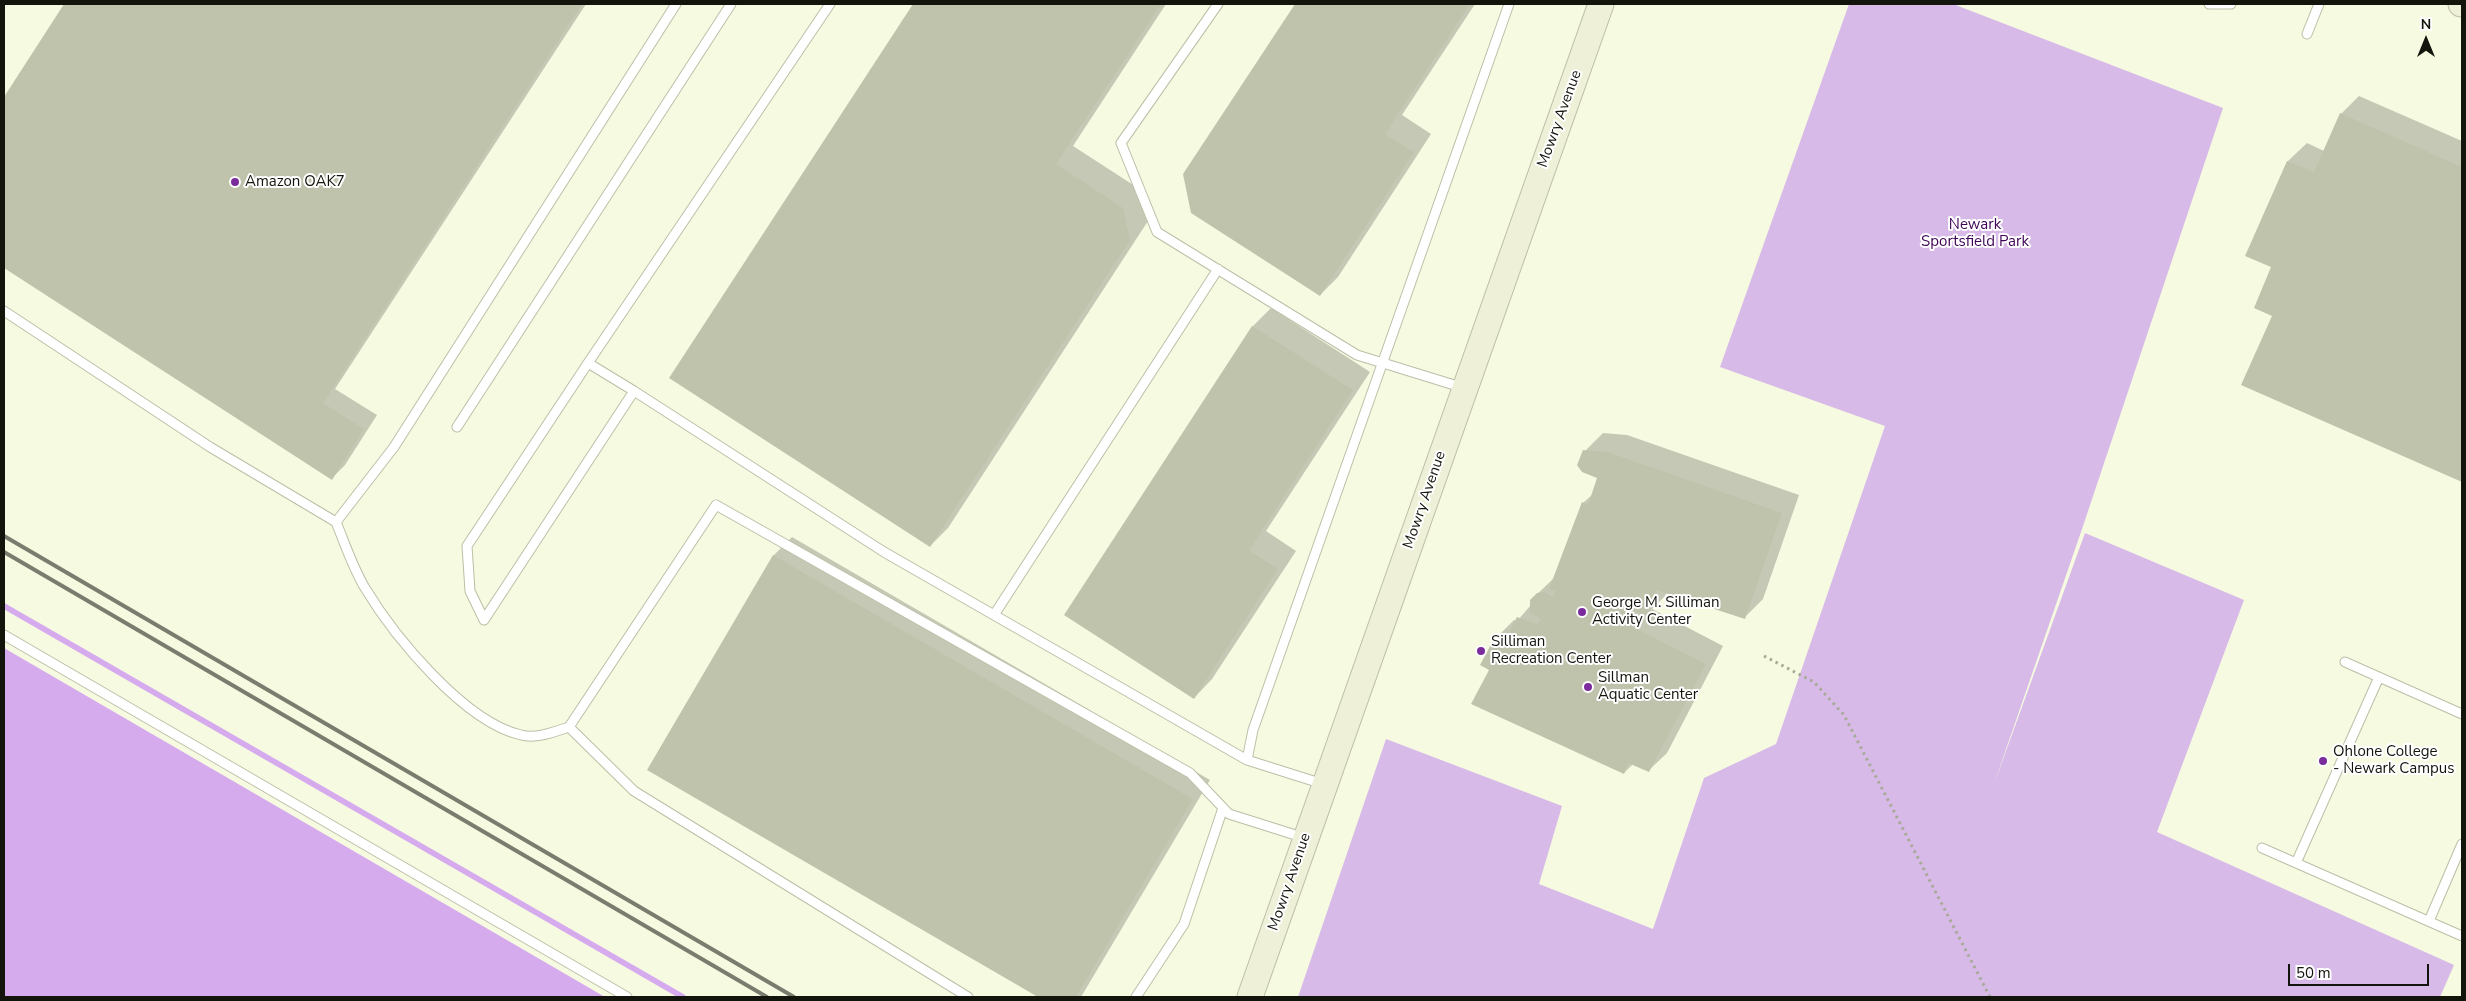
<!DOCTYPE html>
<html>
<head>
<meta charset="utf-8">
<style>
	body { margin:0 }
	#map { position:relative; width:2466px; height:1001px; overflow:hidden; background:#f6fae1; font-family:"Nunito Sans",sans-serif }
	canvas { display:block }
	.frame { position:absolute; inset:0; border:5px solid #13140c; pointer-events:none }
	.north { position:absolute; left:2401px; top:15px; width:50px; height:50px; -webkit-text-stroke:4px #fff; paint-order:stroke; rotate:0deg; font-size:14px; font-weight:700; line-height:20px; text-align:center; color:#13140c }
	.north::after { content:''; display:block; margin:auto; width:18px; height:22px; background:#13140c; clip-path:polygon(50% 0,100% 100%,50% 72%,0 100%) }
	.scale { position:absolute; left:2288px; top:964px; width:141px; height:22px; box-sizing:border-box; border:2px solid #13140c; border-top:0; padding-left:6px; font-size:15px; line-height:18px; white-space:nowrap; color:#13140c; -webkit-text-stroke:4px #fff; paint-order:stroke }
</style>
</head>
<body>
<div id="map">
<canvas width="2466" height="1001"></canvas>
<div class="frame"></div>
<div class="north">N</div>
<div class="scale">50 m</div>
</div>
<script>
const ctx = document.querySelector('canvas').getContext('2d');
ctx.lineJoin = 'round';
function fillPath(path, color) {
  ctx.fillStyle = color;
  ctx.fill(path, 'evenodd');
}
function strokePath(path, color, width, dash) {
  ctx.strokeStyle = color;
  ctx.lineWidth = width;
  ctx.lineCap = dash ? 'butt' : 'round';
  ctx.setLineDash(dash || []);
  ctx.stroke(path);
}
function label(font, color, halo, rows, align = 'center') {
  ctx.font = font + ' "Nunito Sans",sans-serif';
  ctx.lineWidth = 4;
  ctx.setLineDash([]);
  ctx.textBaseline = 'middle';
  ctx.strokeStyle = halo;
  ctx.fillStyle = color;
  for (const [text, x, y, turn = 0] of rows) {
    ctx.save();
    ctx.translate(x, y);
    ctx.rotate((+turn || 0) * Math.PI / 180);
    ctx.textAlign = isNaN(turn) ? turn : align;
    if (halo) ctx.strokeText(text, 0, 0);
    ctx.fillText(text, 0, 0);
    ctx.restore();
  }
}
const green = new Path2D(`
	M1849 4H1953L2223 108 2082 529 1993 787 2085 533 2244 600 2157 832 2454 965 2440 997H1298L1386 739 1562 806 1539 884 1653 929 1704 778 1776 744 1885 426 1720 367Z`);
const water = new Path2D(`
	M4 648 605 997H4Z`);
const shadow = new Path2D(`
	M66 4H586L335 389 377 415 345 465 332 478 4 266V99Z
	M915 4H1166L1073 146 1141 190 1148 221 948 528 930 546 670 378Z
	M1296 4H1475L1402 115 1431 134 1338 277 1320 295 1184 175Z
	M2359 96 2462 141V481L2243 384 2273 315V267L2247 255 2288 161 2307 143 2324 151 2341 114Z
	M1271 308 1370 372 1266 531 1296 551 1212 679 1194 698 1065 615 1253 326Z
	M1603 433 1627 435 1799 495 1763 599 1745 617 1667 592 1665 596 1652 609 1723 646 1667 753 1648 771 1633 764 1624 773 1491 669 1496 638 1514 620 1517 621 1531 605V600L1555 577 1583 503 1594 493 1599 478 1585 451Z
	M792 537 1210 780 1081 997H1041L648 769 774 555Z`);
const stream = new Path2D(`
	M4 606 683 997`);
const building = new Path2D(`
	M64 4H582L323 403 364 429 332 480 4 268V97Z
	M913 4H1161L1056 164 1123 208 1130 240 930 547 669 378Z
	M1295 4H1470L1385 134 1414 152 1320 296 1191 213 1183 174Z
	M2340 113 2462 167V482L2241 385 2272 316 2254 308 2271 267 2245 256 2287 161 2314 172Z
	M1252 326 1353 390 1249 550 1278 569 1194 699 1064 615Z
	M1583 450 1608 452 1782 513 1745 619 1656 590 1647 616 1634 611 1629 625 1706 664 1649 772 1628 763 1624 774 1471 704 1489 670 1480 665 1495 637 1504 642 1517 617 1538 624 1541 619 1530 613V600L1537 593 1544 592 1553 597 1555 591 1549 589 1582 502 1588 505 1597 478 1582 472 1577 465Z
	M773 555 1193 799 1076 997H1038L647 770Z`);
const path = new Path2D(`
	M1764 656 1814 682 1844 715 1990 997`);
const lane = new Path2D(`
	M830 4 588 363 634 391 884 552 1247 760 1253 730 1509 4
	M1218 4 1121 143 1157 232 1357 355 1464 388
	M2209 4H2231
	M2307 34 2319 4
	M4 311 210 447 336 522 394 447 676 4
	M588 363 467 546 470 591 484 620 634 391
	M457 427 731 4
	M336 522C345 544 353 568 365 588 394 636 464 722 521 735 536 739 554 732 569 727
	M994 615 1218 269
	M4 635 627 997
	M2345 662 2462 714
	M1247 760 1323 784
	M2262 848 2462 936
	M2296 863 2379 677
	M2429 921 2462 844
	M968 997 634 791 569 727 716 505 1190 773 1229 814 1305 838
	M1136 997 1184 924 1223 808`);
const secondary = new Path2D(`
	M2461 4H2462
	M1250 997 1601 4`);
const rail = new Path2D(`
	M4 536 794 997
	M4 552 767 997`);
const markers = [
	[235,182,5,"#7a2b9c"],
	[1582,612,5,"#7a2b9c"],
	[1481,651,5,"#7a2b9c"],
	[1588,687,5,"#7a2b9c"],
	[2323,761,5,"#7a2b9c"]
];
const streetNames = [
	["Mowry Avenue",1560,119,-70],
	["Mowry Avenue",1425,500,-71],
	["Mowry Avenue",1290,882,-71]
];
const poiNames = [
	["Amazon OAK7",245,182],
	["George M. Silliman",1592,603],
	["Activity Center",1592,620],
	["Silliman",1491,642],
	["Recreation Center",1491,659],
	["Sillman",1598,678],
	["Aquatic Center",1598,695],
	["Ohlone College",2333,752],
	["- Newark Campus",2333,769]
];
const parkNames = [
	["Newark",1975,225],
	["Sportsfield Park",1975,242]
];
fillPath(green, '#d7bae8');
fillPath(water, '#d6abee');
fillPath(shadow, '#0003');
strokePath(stream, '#d6abee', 5.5);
fillPath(building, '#c0c3ab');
strokePath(lane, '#bcbfa7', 11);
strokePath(secondary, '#bcbfa7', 27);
strokePath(path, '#a7aa97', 3, [2.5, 4]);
strokePath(lane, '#fff', 9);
strokePath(secondary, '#eef0d7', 25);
strokePath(rail, '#7a7c6d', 4);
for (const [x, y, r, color] of markers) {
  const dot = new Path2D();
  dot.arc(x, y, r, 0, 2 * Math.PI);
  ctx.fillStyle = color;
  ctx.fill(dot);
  strokePath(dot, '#fff', 2);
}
label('15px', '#13140c', '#fff', streetNames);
label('15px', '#13140c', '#fff', poiNames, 'left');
label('15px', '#3f0456', '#fff', parkNames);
</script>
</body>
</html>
